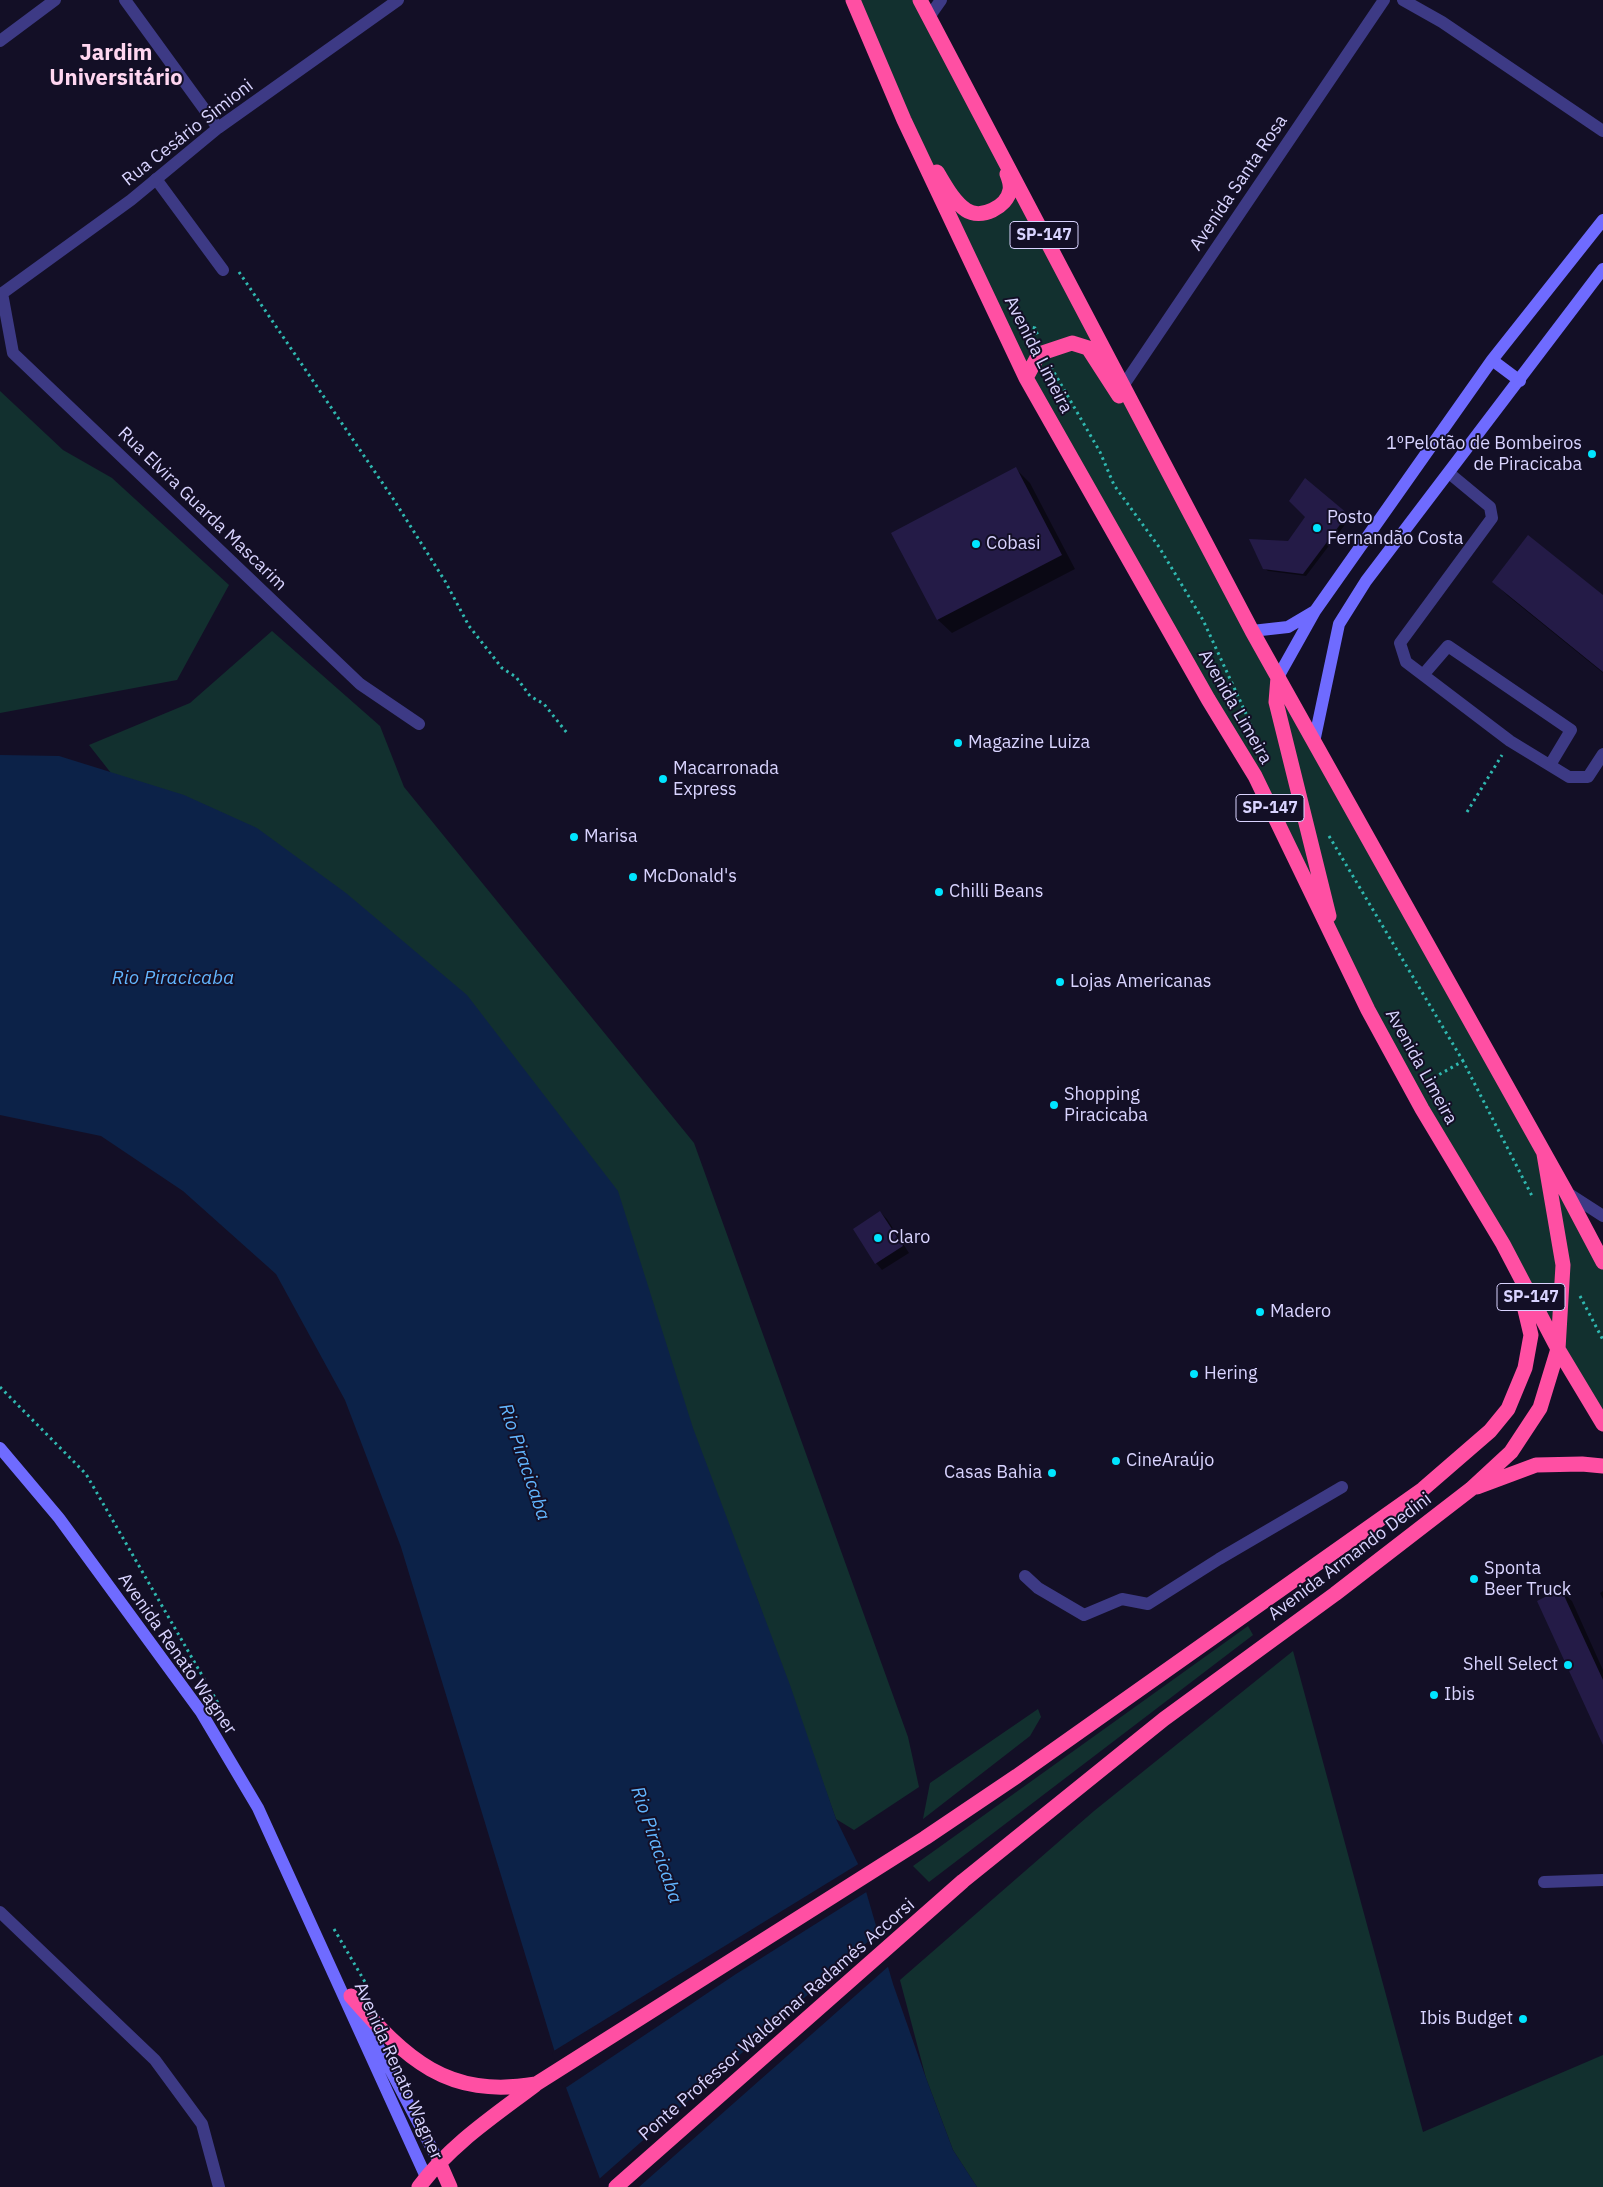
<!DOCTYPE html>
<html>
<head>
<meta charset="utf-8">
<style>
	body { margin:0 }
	canvas { display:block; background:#130f26 }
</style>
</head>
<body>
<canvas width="1603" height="2187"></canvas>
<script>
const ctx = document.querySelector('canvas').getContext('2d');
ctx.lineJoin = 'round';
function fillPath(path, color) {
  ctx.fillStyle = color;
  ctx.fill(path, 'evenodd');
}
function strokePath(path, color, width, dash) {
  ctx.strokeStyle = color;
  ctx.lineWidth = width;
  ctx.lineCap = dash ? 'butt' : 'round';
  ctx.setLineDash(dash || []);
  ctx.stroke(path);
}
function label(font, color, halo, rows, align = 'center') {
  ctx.font = font + ' "IBM Plex Sans",sans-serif';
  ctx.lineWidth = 4;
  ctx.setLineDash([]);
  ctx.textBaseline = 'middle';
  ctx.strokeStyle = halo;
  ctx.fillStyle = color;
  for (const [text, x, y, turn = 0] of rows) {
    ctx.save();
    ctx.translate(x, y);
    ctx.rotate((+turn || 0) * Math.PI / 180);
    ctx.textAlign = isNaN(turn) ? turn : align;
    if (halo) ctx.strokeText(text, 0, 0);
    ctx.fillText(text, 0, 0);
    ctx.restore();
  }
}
const green = new Path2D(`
	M853 0H920L1123 386 1603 1262V1424L1422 1109 1255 777 1026 378Z
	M0 391 63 450 112 478 229 585 177 680 0 713Z
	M272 631 380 726 404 787 694 1143 908 1737 919 1787 854 1830 836 1819 755 1593 89 745 190 703Z
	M1248 1626 1253 1635 929 1882 913 1866Z
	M1293 1651 1423 2132 1603 2055V2187H977L953 2150 926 2078 900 1980 1094 1811Z
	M1038 1709 1041 1717 1030 1736 923 1819 930 1783Z`);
const water = new Path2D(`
	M0 755 59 756 184 795 257 828 346 893 467 995 618 1191 693 1428 790 1685 836 1819 858 1864 893 1984 926 2078 953 2150 977 2187H603L564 2082 401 1547 345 1400 276 1274 183 1191 101 1136 0 1115Z`);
const pier = new Path2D(`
	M860 1863 868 1891 736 1974 564 2089 552 2052Z
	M880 1931 890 1965 639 2187H600L598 2180Z`);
const shadow = new Path2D(`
	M1016 469 1030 483 1075 569 952 633 938 620 893 533Z
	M1347 515 1350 518 1306 576 1268 571 1264 568 1288 542Z
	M1494 582 1603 596V673L1508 596Z
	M880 1212 887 1219 909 1253 882 1270 876 1263Z
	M1561 1591 1572 1601 1603 1670V1738Z
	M1603 1591V1599L1600 1593Z`);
const building = new Path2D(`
	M1016 467 1062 555 937 620 891 533Z
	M1305 478 1348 514 1303 574 1263 569 1249 539 1288 541 1305 517 1289 501Z
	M1528 535 1603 595V672L1492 582Z
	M880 1211 903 1246 875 1264 853 1229Z
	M1561 1589 1603 1680V1745L1537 1601Z`);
const path = new Path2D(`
	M239 272 394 500 445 581 469 626 502 668 516 677 530 696 544 704 567 733
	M1020 325 1035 328 1038 336
	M1051 367 1100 452 1114 485 1159 547 1203 620 1248 718 1255 737
	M1467 812 1502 755
	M1329 836 1463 1061
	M1428 1081 1463 1061 1532 1196
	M1580 1296 1603 1340
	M0 1387 86 1474 218 1703
	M334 1929 365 1982`);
const lane = new Path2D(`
	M156 179 223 270
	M1449 473 1490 507 1492 518 1400 643 1406 662 1510 741 1569 777H1588L1603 754
	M1423 675 1448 646 1571 730 1550 765
	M1025 1576 1038 1588 1084 1615 1122 1599 1148 1604 1219 1559 1342 1487
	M1544 1882 1603 1880
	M0 1912 155 2060 202 2124 219 2187`);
const street = new Path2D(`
	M125 0 218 128
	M1403 0 1442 22 1603 131
	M929 17 941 0
	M0 41 55 0
	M2 293 13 353 360 684 419 724
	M0 295 131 200 218 128 398 0
	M1123 386 1384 0
	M1566 1192 1603 1216`);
const secondary = new Path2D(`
	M1492 360 1520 381
	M1252 631 1288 627 1315 611 1492 360 1603 220
	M1278 677 1315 611
	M1314 742 1339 624 1366 581 1603 269
	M0 1448 59 1518 201 1712 258 1808 426 2177
	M362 2016 439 2162`);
const highway = new Path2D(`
	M853 0 904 120 1026 378 1208 699 1255 776 1368 1010 1422 1109 1503 1244 1558 1349 1603 1424
	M920 0 1252 631 1566 1192 1603 1262
	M937 172C945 185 953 201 966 210 981 220 1007 207 1010 190 1011 185 1009 179 1007 174
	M1026 378 1039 354 1072 343 1088 348 1119 396
	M1278 677 1276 702 1329 916
	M1477 1487 1536 1465 1582 1464 1603 1466
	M351 1996C406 2059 447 2099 536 2084L925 1838 1017 1776 1423 1489 1490 1431 1508 1409 1525 1368 1531 1335 1521 1293
	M439 2162 450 2187
	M419 2187C450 2145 494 2116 535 2085
	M616 2187 963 1881 1164 1719 1335 1594 1471 1489 1511 1452 1540 1408 1558 1349 1563 1265 1544 1154`);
const markers = [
	[1592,454,5,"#00e5ff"],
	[1317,528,5,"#00e5ff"],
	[976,544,5,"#00e5ff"],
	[958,743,5,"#00e5ff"],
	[663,779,5,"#00e5ff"],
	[574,837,5,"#00e5ff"],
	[633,877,5,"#00e5ff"],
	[939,892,5,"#00e5ff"],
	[1060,982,5,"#00e5ff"],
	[1054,1105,5,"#00e5ff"],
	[878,1238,5,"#00e5ff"],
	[1260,1312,5,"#00e5ff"],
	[1194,1374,5,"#00e5ff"],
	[1116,1461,5,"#00e5ff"],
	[1052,1473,5,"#00e5ff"],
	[1474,1579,5,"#00e5ff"],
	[1568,1665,5,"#00e5ff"],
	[1434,1695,5,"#00e5ff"],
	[1523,2019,5,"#00e5ff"]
];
const shields = [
	[1044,235,68],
	[1270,808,68],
	[1531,1297,68]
];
const shieldNames = [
	["SP-147",1044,235],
	["SP-147",1270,808],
	["SP-147",1531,1297]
];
const streetNames = [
	["Rua Cesário Simioni",188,133,-38],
	["Avenida Santa Rosa",1239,183,-56],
	["Avenida Limeira",1038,355,63],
	["Rua Elvira Guarda Mascarim",202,509,44],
	["Avenida Limeira",1235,707,60],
	["Avenida Limeira",1421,1067,61],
	["Avenida Armando Dedini",1350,1557,-37],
	["Avenida Renato Wagner",177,1654,55],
	["Ponte Professor Waldemar Radamés Accorsi",777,2020,-41],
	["Avenida Renato Wagner",398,2071,66]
];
const poiNames = [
	["1ºPelotão de Bombeiros",1582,444,"right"],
	["de Piracicaba",1582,465,"right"],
	["Posto",1327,518],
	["Fernandão Costa",1327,539],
	["Cobasi",986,544],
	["Magazine Luiza",968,743],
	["Macarronada",673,769],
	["Express",673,790],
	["Marisa",584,837],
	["McDonald's",643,877],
	["Chilli Beans",949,892],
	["Lojas Americanas",1070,982],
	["Shopping",1064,1095],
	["Piracicaba",1064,1116],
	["Claro",888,1238],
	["Madero",1270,1312],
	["Hering",1204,1374],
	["CineAraújo",1126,1461],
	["Casas Bahia",1042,1473,"right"],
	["Sponta",1484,1569],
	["Beer Truck",1484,1590],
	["Shell Select",1558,1665,"right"],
	["Ibis",1444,1695],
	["Ibis Budget",1513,2019,"right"]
];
const waterNames = [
	["Rio Piracicaba",173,979],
	["Rio Piracicaba",524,1462,71],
	["Rio Piracicaba",656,1845,71]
];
const districtNames = [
	["Jardim",116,54],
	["Universitário",116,79]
];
fillPath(green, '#12302f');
fillPath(water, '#0c2248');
fillPath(pier, '#130f26');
fillPath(shadow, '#0007');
fillPath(building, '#241b47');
strokePath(path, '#2fb8b0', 3, [2.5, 4]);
strokePath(lane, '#3d3a85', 12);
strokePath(street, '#3d3a85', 12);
strokePath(secondary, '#6f6bff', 12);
strokePath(highway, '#ff4fa3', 15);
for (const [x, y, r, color] of markers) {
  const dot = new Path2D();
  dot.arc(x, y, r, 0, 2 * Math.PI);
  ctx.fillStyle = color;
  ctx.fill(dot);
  strokePath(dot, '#130f26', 2);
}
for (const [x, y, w] of shields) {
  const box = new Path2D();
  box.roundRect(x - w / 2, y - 13.5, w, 27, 4);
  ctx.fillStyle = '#130f26';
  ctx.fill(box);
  strokePath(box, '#d9d4ff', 1);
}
label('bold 16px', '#d9d4ff', null, shieldNames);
label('18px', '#d9d4ff', '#130f26', streetNames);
label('18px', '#d9d4ff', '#130f26', poiNames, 'left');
label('italic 19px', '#62b6ff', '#130f26', waterNames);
label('bold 22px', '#ffd6f0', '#130f26', districtNames);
</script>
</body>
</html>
